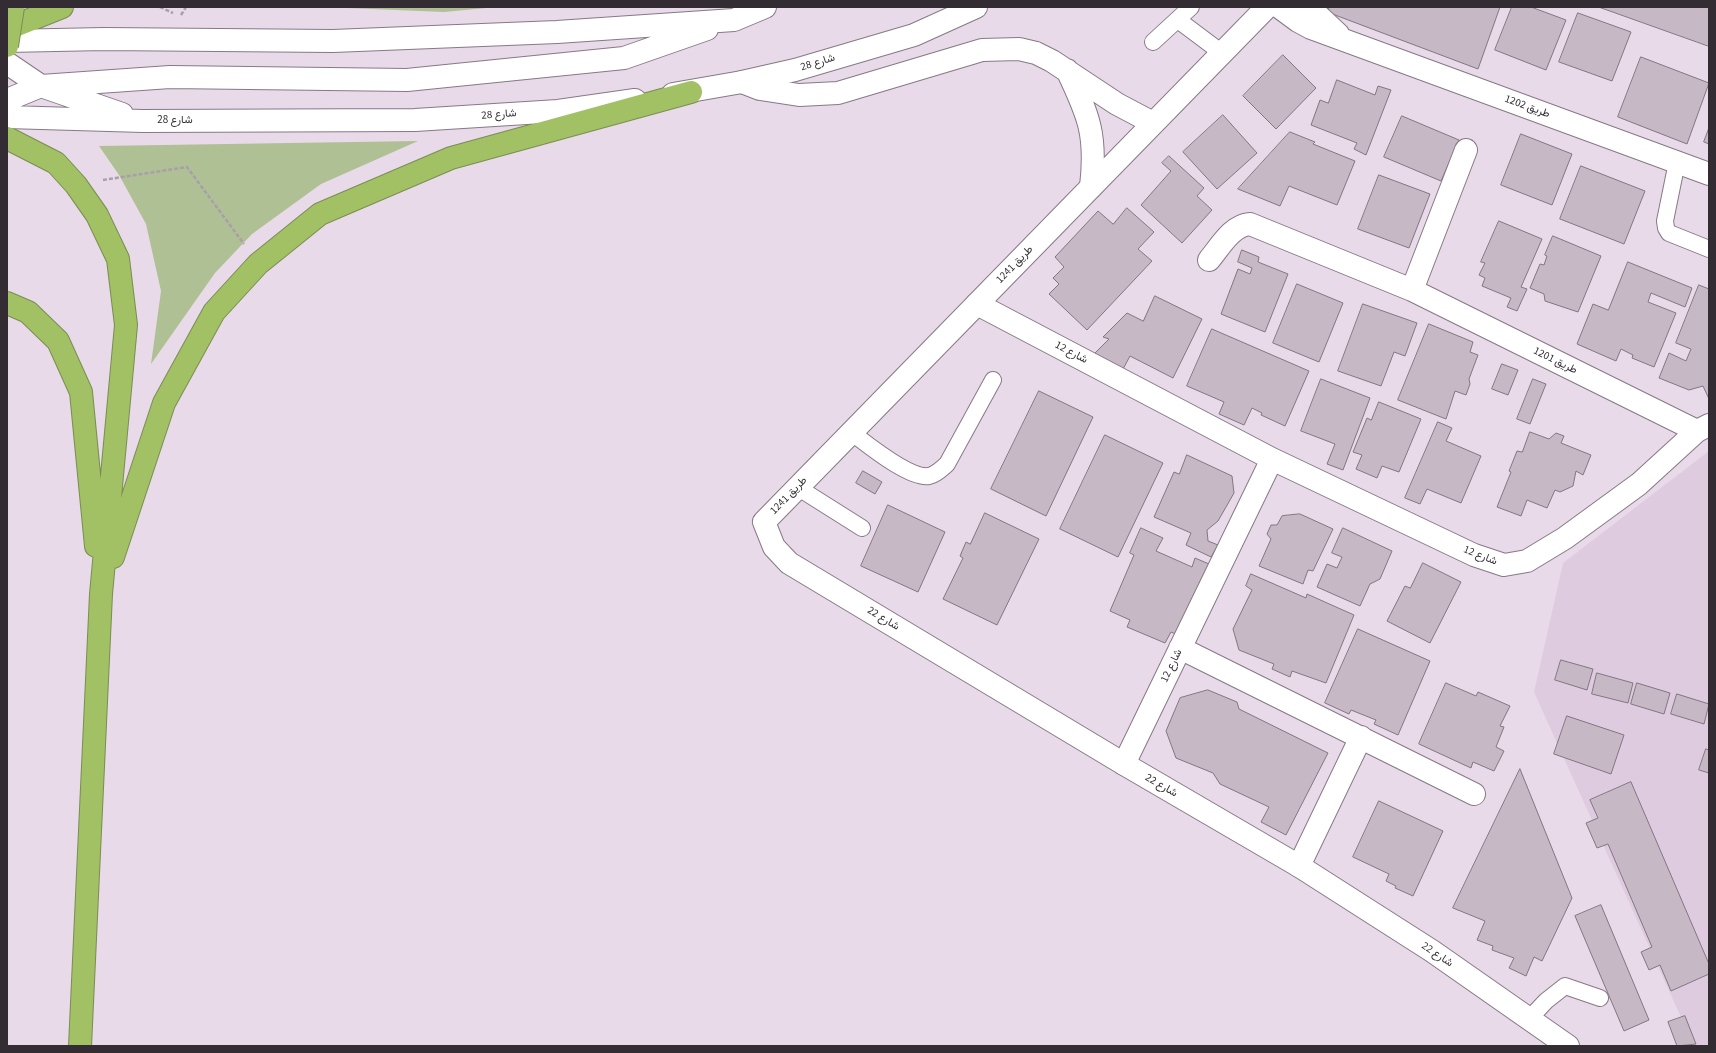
<!DOCTYPE html>
<html>
<head>
<meta charset="utf-8">
<style>
	body { margin:0 }
	#map { position:relative; width:1716px; height:1053px; overflow:hidden; background:#e8dae8; font-family:"Source Sans 3",sans-serif }
	canvas { display:block }
	.frame { position:absolute; inset:0; border:8px solid #332d33; pointer-events:none }
</style>
</head>
<body>
<div id="map">
<canvas width="1716" height="1053"></canvas>
<div class="frame"></div>
</div>
<script>
const ctx = document.querySelector('canvas').getContext('2d');
ctx.lineJoin = 'round';
function fillPath(path, color) {
  ctx.fillStyle = color;
  ctx.fill(path, 'evenodd');
}
function strokePath(path, color, width, dash) {
  ctx.strokeStyle = color;
  ctx.lineWidth = width;
  ctx.lineCap = dash ? 'butt' : 'round';
  ctx.setLineDash(dash || []);
  ctx.stroke(path);
}
function label(font, color, halo, rows, align = 'center') {
  ctx.font = font + ' "Source Sans 3",Vazirmatn,sans-serif';
  ctx.lineWidth = 3;
  ctx.setLineDash([]);
  ctx.textBaseline = 'middle';
  ctx.strokeStyle = halo;
  ctx.fillStyle = color;
  for (const [text, x, y, turn = 0] of rows) {
    ctx.save();
    ctx.translate(x, y);
    ctx.rotate((+turn || 0) * Math.PI / 180);
    ctx.textAlign = isNaN(turn) ? turn : align;
    if (halo) ctx.strokeText(text, 0, 0);
    ctx.fillText(text, 0, 0);
    ctx.restore();
  }
}
const built = new Path2D(`
	M1709 451V1046H1694L1534 692 1563 563Z`);
const green = new Path2D(`
	M323 7H497L444 12Z
	M418 141 321 184 252 234 215 273 151 364 161 291 146 224 119 175 99 146Z`);
const building = new Path2D(`
	M1330 7H1500L1478 69 1327 12Z
	M1512 7H1531L1566 20 1546 70 1495 50Z
	M1599 7H1709V46Z
	M1578 13 1631 32 1612 81 1559 62Z
	M1283 55 1316 88 1276 129 1243 96Z
	M1641 57 1709 83 1687 144 1618 117Z
	M1337 80 1375 95 1378 86 1391 90 1366 155 1354 149 1357 143 1311 125 1320 100 1328 103Z
	M1223 115 1257 153 1217 189 1183 152Z
	M1402 116 1459 140 1441 181 1384 157Z
	M1709 128V144L1704 142Z
	M1290 132 1315 142 1313 144 1355 161 1337 205 1289 186 1280 206 1238 189Z
	M1521 134 1572 154 1552 205 1501 185Z
	M1169 156 1204 188 1197 196 1212 210 1182 243 1141 205 1171 171 1162 163Z
	M1581 166 1645 191 1624 244 1560 219Z
	M1379 175 1430 194 1409 248 1358 229Z
	M1127 208 1154 232 1138 249 1152 261 1087 330 1049 294 1059 284 1053 278 1064 267 1055 257 1098 211 1113 224Z
	M1499 221 1542 239 1521 287 1527 289 1517 311 1507 307 1511 298 1482 286 1485 278 1479 275 1485 263 1481 262Z
	M1553 236 1601 256 1578 312 1545 301 1544 294 1530 288 1540 264 1544 265 1547 256 1545 255Z
	M1242 250 1259 257 1258 262 1288 274 1265 332 1221 314 1238 269 1250 274 1252 268 1238 262Z
	M1628 262 1692 288 1685 307 1651 293 1648 302 1676 313 1654 367 1632 358 1633 355 1621 349 1616 361 1577 344 1593 304 1608 310Z
	M1297 284 1343 303 1319 362 1273 343Z
	M1699 285 1709 289V399L1703 386 1689 390 1659 378 1669 353 1686 361 1691 349 1676 343Z
	M1155 296 1202 319 1173 378 1130 356 1122 371 1094 354 1109 339 1103 337 1127 313 1143 321Z
	M1363 304 1417 323 1405 356 1394 352 1381 386 1338 371Z
	M1429 324 1473 342 1470 352 1478 355 1469 379 1470 384 1466 395 1455 391 1446 419 1398 400Z
	M1212 329 1309 371 1285 426 1261 415 1262 413 1252 408 1244 425 1219 414 1224 402 1187 386Z
	M1502 364 1518 370 1508 395 1492 389Z
	M1321 379 1370 398 1343 470 1327 464 1335 444 1301 431Z
	M1533 379 1546 384 1530 424 1517 419Z
	M1039 391 1093 417 1046 516 991 489Z
	M1379 402 1421 419 1399 472 1382 466 1377 478 1356 469 1362 455 1353 452 1367 418 1371 420Z
	M1438 422 1452 428 1446 441 1481 456 1461 503 1427 489 1420 504 1405 498Z
	M1530 432 1549 439 1556 433 1564 436 1561 443 1591 455 1583 475 1576 471 1573 486 1560 492 1555 490 1547 508 1527 500 1521 516 1497 507 1511 472 1509 471 1517 451 1522 452Z
	M1105 435 1163 463 1118 557 1060 529Z
	M1187 455 1232 476 1234 493 1218 521 1207 530 1208 541 1218 545 1211 557 1186 545 1191 533 1154 517 1174 472 1179 474Z
	M863 471 882 482 875 494 856 483Z
	M888 505 945 532 918 592 861 566Z
	M985 513 1039 539 997 625 943 599 963 558 960 556 966 542 970 544Z
	M1300 514 1333 529 1313 571 1308 570 1303 584 1259 566 1271 539 1267 534 1271 525H1277L1282 516Z
	M1141 528 1163 538 1156 551 1192 567 1195 558 1209 564 1178 635 1171 632 1165 643 1127 627 1130 620 1110 611 1134 555 1130 553Z
	M1343 528 1392 551 1380 579 1370 584 1360 606 1317 587 1327 564 1337 568 1342 557 1332 553Z
	M1423 563 1461 582 1430 643 1387 621 1405 586 1410 588Z
	M1251 574 1306 598 1307 594 1354 615 1326 683 1292 671 1290 677 1272 669 1274 664 1239 650 1233 629 1252 590 1246 586Z
	M1358 629 1430 661 1398 735 1374 724 1376 720 1351 710 1349 714 1325 703Z
	M1561 660 1593 669 1587 690 1555 680Z
	M1597 673 1633 683 1628 703 1592 694Z
	M1446 683 1476 696 1478 692 1510 706 1500 726 1504 727 1496 747 1504 751 1494 771 1473 762 1471 768 1419 744Z
	M1637 683 1670 693 1664 714 1631 704Z
	M1208 690 1237 702 1239 709 1328 753 1286 835 1261 822 1269 807 1220 784 1213 773 1176 758 1166 731 1180 698Z
	M1677 694 1709 704 1704 724 1671 714Z
	M1567 716 1624 735 1611 774 1554 754Z
	M1706 749 1709 750V773L1699 770Z
	M1520 769 1572 898 1542 961 1534 957 1526 976 1509 968 1514 958 1492 950 1493 946 1477 940 1485 921 1453 908Z
	M1631 782 1709 964V974L1671 991 1660 965 1649 970 1641 952 1652 947 1608 844 1597 848 1586 823 1598 818 1590 800Z
	M1379 801 1443 831 1413 896 1395 888 1396 886 1386 881 1389 874 1353 857Z
	M1601 905 1649 1020 1624 1031 1575 916Z
	M1685 1016 1696 1044 1677 1046 1668 1022Z`);
const path = new Path2D(`
	M160 7 173 13
	M181 15 186 7
	M103 180 187 167 244 244`);
const service = new Path2D(`
	M1178 20 1222 53
	M1153 42 1191 7
	M1677 162 1665 221 1666 228 1669 233 1709 249
	M851 432C867 444 909 479 929 476 937 474 941 469 947 464L993 380
	M797 487 862 528
	M1529 1019 1546 1001 1565 986 1600 998`);
const minor = new Path2D(`
	M1279 7 1298 21 1311 28 1709 174
	M1309 7 1338 34
	M1067 70C1089 116 1097 135 1091 187
	M742 82 760 89 799 95 838 93 982 50 1019 49 1036 53 1052 61 1117 104 1153 123
	M1209 260C1220 247 1232 225 1250 224L1412 290 1697 431
	M1412 290 1466 150
	M977 304 1272 459 1474 555 1504 565 1527 561 1565 538 1639 484 1697 431 1709 425
	M1180 648 1474 794
	M1124 764 1272 459
	M1299 866 1361 737`);
const tertiary = new Path2D(`
	M1267 7 764 522 774 547 789 563 1124 764 1299 866 1432 951 1568 1046`);
const secondary = new Path2D(`
	M7 41 104 39 333 41 557 32 734 20 765 7
	M7 63 41 86 122 114
	M673 94 742 82 795 70 914 35 976 7
	M7 100 41 86 170 77 407 80 624 58 707 29
	M7 117 143 121 415 120 558 111 635 100`);
const motorway = new Path2D(`
	M7 29 62 7
	M7 138 56 163 76 185 97 215 118 259 126 325 101 594 80 1046
	M7 303 28 312 58 341 81 392 96 546
	M113 557 164 403 214 312 258 264 320 214 451 158 691 92`);
const motorwayBridge = new Path2D(`
	M7 46 13 7`);
const streetNames = [
	["شارع 28",818,63,-17],
	["طريق 1202",1527,107,20],
	["شارع 28",499,115,-4],
	["شارع 28",175,121],
	["طريق 1241",1015,265,-46],
	["شارع 12",1071,353,28],
	["طريق 1201",1555,361,26],
	["طريق 1241",789,496,-46],
	["شارع 12",1480,556,22],
	["شارع 22",883,619,31],
	["شارع 12",1172,666,-64],
	["شارع 22",1161,786,30],
	["شارع 22",1437,955,34]
];
fillPath(built, '#dfcbdf');
fillPath(green, '#afc094');
fillPath(building, '#c6b8c5');
strokePath(building, '#837683', 1);
strokePath(service, '#867986', 18);
strokePath(minor, '#867986', 24);
strokePath(tertiary, '#867986', 24);
strokePath(secondary, '#867986', 24);
strokePath(motorway, '#7a8d53', 24);
strokePath(path, '#a99ea9', 2.5, [4, 2]);
strokePath(service, '#fff', 16);
strokePath(minor, '#fff', 22);
strokePath(tertiary, '#fff', 22);
strokePath(secondary, '#fff', 22);
strokePath(motorway, '#a1c164', 22);
strokePath(motorwayBridge, '#7a8d53', 24, []);
strokePath(motorwayBridge, '#a1c164', 22);
label('11px', '#332d33', '#fff', streetNames);
</script>
</body>
</html>
